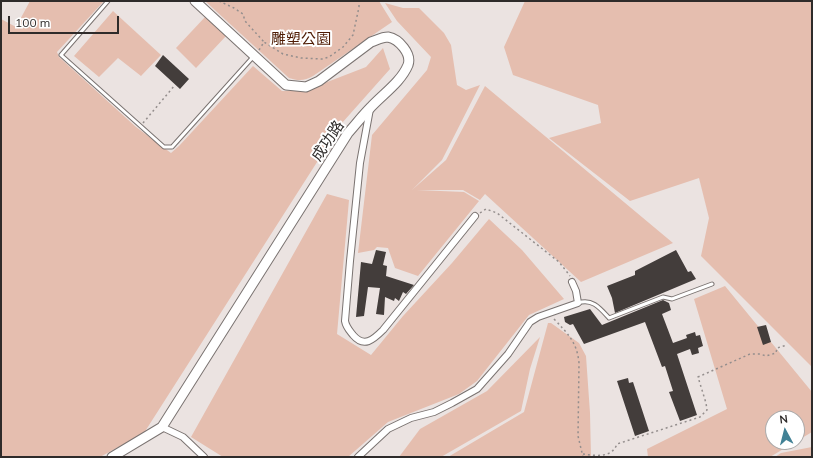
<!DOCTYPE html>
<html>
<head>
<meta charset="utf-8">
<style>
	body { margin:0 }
	#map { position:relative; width:813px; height:458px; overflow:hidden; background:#ebe3e1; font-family:Mulish,sans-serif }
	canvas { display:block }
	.frame { position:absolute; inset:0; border:2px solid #2e2b2a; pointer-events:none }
	.north { position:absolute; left:765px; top:410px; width:40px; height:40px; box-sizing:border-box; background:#fff; border:1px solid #abaaaa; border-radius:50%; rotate:353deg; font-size:11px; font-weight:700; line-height:16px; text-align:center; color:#2e2b2a }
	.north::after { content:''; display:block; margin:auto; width:14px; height:18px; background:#428296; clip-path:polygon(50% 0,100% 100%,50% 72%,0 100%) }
	.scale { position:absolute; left:8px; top:16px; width:111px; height:18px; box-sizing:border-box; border:2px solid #2e2b2a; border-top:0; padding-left:5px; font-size:12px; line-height:14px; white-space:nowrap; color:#2e2b2a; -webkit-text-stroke:3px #fff; paint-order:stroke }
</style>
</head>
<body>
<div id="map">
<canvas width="813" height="458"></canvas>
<div class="frame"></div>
<div class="north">N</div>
<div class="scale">100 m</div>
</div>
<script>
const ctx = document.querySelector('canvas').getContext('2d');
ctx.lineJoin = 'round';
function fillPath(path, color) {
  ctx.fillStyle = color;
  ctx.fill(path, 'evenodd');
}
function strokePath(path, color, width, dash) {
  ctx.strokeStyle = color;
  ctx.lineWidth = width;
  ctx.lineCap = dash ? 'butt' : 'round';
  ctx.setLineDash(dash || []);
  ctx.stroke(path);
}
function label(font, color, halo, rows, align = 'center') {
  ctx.font = font + ' Mulish,"Noto Sans TC",sans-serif';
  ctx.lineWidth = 4;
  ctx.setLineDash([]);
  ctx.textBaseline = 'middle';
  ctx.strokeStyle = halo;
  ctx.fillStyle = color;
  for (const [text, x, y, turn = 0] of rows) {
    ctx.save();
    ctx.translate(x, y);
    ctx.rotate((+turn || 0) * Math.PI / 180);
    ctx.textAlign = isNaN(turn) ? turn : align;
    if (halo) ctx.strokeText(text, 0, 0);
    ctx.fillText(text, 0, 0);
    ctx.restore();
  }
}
const green = new Path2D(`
	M30 1H104L57 52 59 57 136 127 171 153 179 146 253 66 282 91H304L366 67 383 48 390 69 342 123 144 433 100 457H1V19L16 27Z
	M205 1H379L392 22 313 76C305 81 298 81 289 78Z
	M525 1H812V367L701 256 709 218 699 178 630 201 549 138 601 123 598 105 513 75 504 47Z
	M385 3 403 8H419L444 33 451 45 457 85 466 90 480 85 442 160 412 190 446 160 485 86 673 243 581 282 485 194 480 200 463 190H417L464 192 479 201 418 276 395 268 388 248 377 247 374 250 358 253 372 135 427 70 431 57 397 21Z
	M113 11 161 55 141 76 118 58 99 77 74 56Z
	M206 16 227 35 196 68 176 48Z
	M327 194 349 200 337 334 371 355 403 316 452 263 489 219 522 250 564 299 529 315 477 381 459 394 388 422 348 457H223L191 437Z
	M725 286 812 392V432L797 441V418H773V442H795L770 457H648L647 449 727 409 694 299Z
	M548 323H551L579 343 586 356 590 413 591 457H448L524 412Z
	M540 337 530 369 521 411 441 457H399L420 429 487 391Z
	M812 447V457H775L781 453Z`);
const building = new Path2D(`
	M163 55 189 79 180 89 155 66Z
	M376 250 386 252 383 265 387 266 386 276 414 285 406 294 403 292 399 301 395 298 394 301 385 297 384 315 376 314 380 288 368 287 364 316 356 317 361 262 372 264Z
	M676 250 688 272 691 271 696 279 615 313 612 298 607 286 635 275V271Z
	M663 300 669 303 671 310 662 314 673 343 687 338 686 335 695 332 696 336 700 335 703 346 698 348 699 353 692 355 690 349 677 354 697 415 680 421 669 392 673 391 665 366 662 367 645 322 584 344 573 324 570 325 565 322 564 317 590 309 602 325Z
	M766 325 771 342 763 345 757 327Z
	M628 378 629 383 633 382 649 431 635 436 617 381Z`);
const path = new Path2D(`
	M219 1 234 8 243 14 245 21 264 42
	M259 50 264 42 283 54 301 58 322 59 329 57 343 47 353 35 359 7V1
	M143 123 175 85
	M480 213 486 209 497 213 559 262 567 272 570 276
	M554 319C568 334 577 342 579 363L578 436 583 457
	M583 454C596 456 612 458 617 444L700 417 707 410 706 403 698 377 750 354H760L766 356 776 353 777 348 787 345`);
const lane = new Path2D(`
	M108 1 61 55 164 147H172L253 57
	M578 303C592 298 600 308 609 318L663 297 672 299 712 284`);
const street = new Path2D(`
	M370 109 360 163 350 261 345 321C346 327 349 330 353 335 364 348 373 340 383 330L475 216
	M162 427 183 437 204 457
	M358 457 388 429 411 418 434 412 452 403 477 389 508 354 530 322 538 317 578 303 576 291 572 282`);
const secondary = new Path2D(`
	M112 457 162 427 348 133C356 124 363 115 371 107 383 94 401 82 408 65 412 54 399 39 388 37 382 37 377 40 371 42L319 81 306 87 286 85 195 1`);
const parkNames = [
	["雕塑公園",301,39]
];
const streetNames = [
	["成功路",328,141,-56]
];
fillPath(green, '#e5beaf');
fillPath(building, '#433d3b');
strokePath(lane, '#7a7371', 5);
strokePath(street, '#7a7371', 8);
strokePath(secondary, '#7a7371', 11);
strokePath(path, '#948e8d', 1.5, [2, 3]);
strokePath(lane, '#fff', 3);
strokePath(street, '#fff', 6);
strokePath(secondary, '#fff', 9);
label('15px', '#4f1c04', '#fff', parkNames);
label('15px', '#2e2b2a', '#fff', streetNames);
</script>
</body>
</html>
